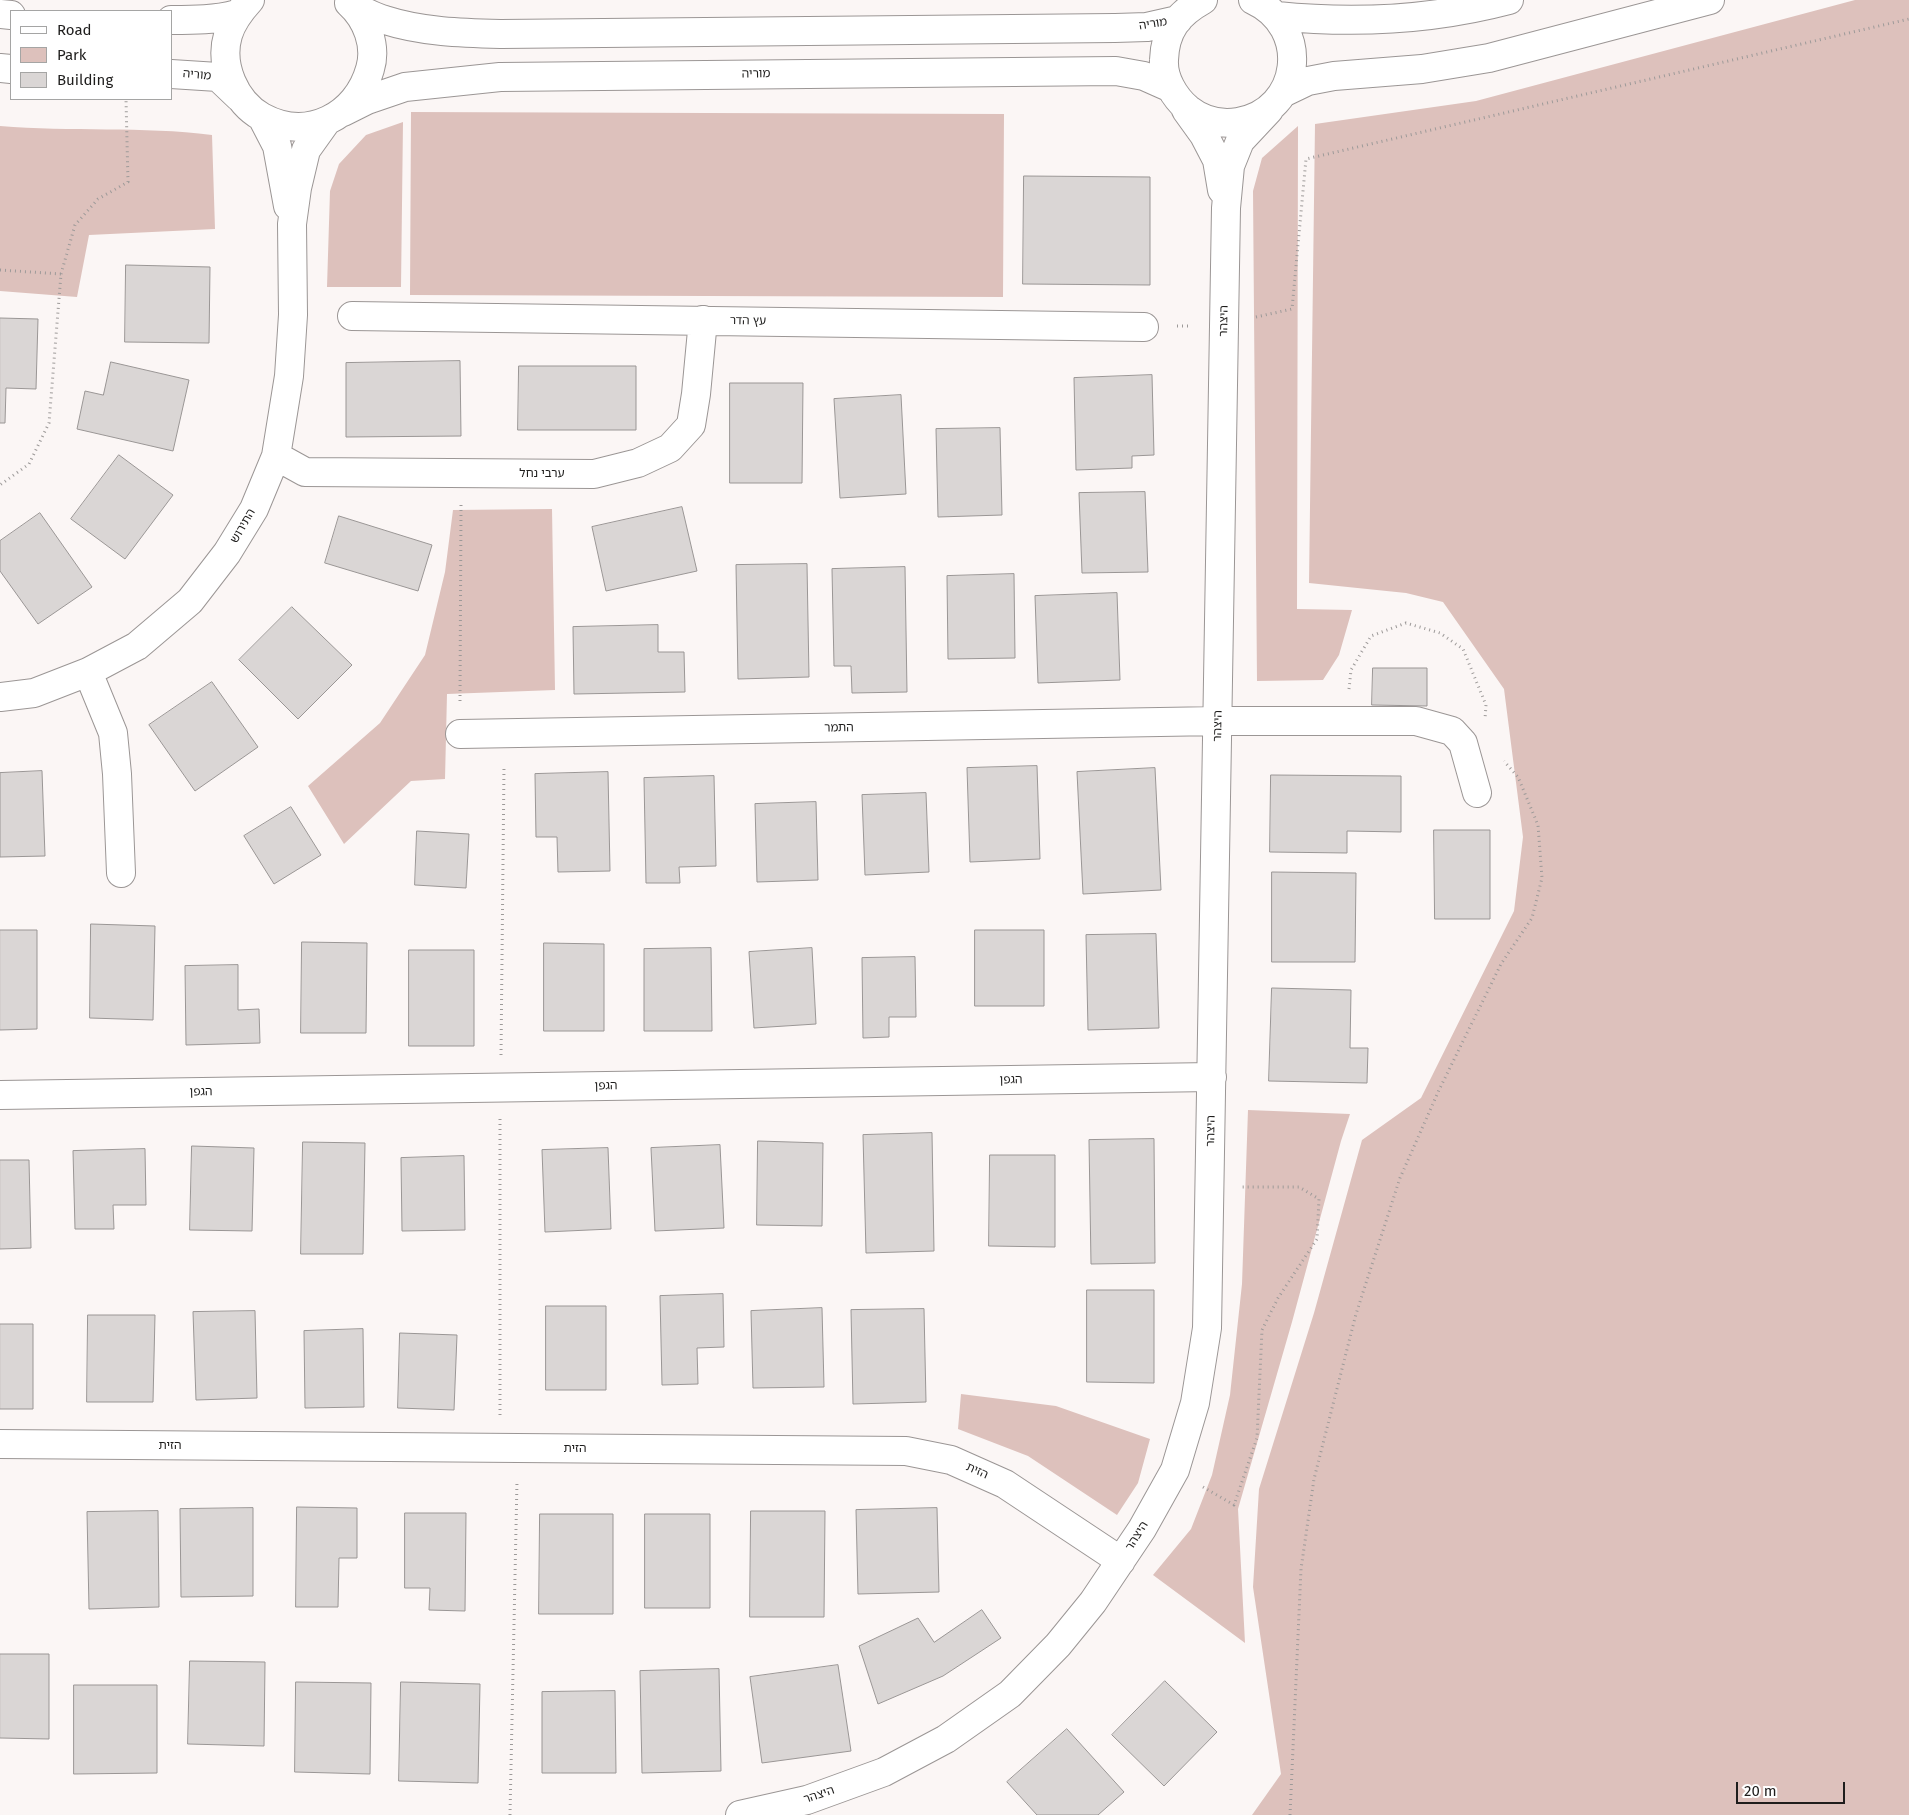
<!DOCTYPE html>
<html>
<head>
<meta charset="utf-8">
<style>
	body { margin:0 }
	#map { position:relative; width:1909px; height:1815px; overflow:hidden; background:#fbf6f5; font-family:"Fira Sans",sans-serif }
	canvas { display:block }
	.legend { position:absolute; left:10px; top:10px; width:162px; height:90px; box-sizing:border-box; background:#fff; border:1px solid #a5a5a4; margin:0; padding:6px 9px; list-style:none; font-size:15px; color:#1e1d1c }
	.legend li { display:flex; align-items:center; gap:10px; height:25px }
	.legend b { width:25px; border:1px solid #a5a5a4 }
	.scale { position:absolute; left:1736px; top:1782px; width:109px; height:22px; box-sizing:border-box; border:2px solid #1e1d1c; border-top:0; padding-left:6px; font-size:15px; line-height:18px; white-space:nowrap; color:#1e1d1c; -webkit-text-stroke:4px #fff; paint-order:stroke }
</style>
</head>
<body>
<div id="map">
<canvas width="1909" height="1815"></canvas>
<ul class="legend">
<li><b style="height:6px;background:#fff"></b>Road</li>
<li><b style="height:14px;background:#ddc1bc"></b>Park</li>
<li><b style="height:14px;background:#dad6d5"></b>Building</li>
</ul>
<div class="scale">20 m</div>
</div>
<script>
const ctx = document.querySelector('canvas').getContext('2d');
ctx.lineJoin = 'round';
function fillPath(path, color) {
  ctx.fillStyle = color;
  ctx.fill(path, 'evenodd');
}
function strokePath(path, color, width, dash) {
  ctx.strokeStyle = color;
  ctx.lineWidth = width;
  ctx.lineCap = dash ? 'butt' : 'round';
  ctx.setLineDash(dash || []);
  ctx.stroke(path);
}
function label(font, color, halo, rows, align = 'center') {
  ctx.font = font + ' "Fira Sans","Noto Sans Hebrew",sans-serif';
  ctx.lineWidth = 4;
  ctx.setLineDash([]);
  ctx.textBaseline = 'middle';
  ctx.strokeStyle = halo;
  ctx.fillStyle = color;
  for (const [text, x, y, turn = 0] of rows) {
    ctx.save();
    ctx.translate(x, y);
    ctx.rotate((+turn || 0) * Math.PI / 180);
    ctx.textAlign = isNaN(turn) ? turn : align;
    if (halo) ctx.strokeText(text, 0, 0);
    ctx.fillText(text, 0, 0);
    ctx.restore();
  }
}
const green = new Path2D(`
	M1855 0H1909V1815H1252L1281 1774 1253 1587 1259 1489 1314 1313 1362 1140 1421 1098 1514 911 1523 837 1504 689 1443 602 1406 593 1309 583 1315 124 1476 101Z
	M411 112 1004 114 1003 297 410 295Z
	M403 122 401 287H327L330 191 339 164 366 135Z
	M0 126C71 132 142 126 212 135L215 229 89 235 77 297 0 291Z
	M1298 126 1297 609 1352 610 1339 655 1323 680 1257 681 1253 191 1262 158Z
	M552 509 555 690 447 694 445 779 411 781 344 844 308 786 380 723 425 655 445 572 453 510Z
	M1248 1110 1350 1114 1341 1141 1292 1322 1238 1509 1245 1643 1153 1575 1191 1529 1212 1475 1230 1395 1242 1284Z
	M961 1394 1056 1406 1150 1439 1138 1483 1117 1515 1028 1456 958 1429Z`);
const building = new Path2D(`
	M1024 176 1150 177V285L1023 284Z
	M126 265 210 267 209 343 125 342Z
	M0 318 38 319 36 389 6 388 5 423H0Z
	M460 361 461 436 346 437V363Z
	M111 362 189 380 173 451 77 429 85 391 103 395Z
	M519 366H636V430H518Z
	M1152 375 1154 455 1132 456V468L1076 470 1074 378Z
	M730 383H803L802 483H730Z
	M901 395 906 494 840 498 834 399Z
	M1000 428 1002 515 938 517 936 429Z
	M119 455 173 495 125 559 71 519Z
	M1145 492 1148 572 1082 573 1079 493Z
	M682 507 697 571 606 591 592 527Z
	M40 513 92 587 38 624 0 571V541Z
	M339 516 432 545 418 591 325 563Z
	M807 564 809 677 738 679 736 565Z
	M905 567 907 692 852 693 851 666H834L832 569Z
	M1014 574 1015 658 948 659 947 576Z
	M1117 593 1120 680 1038 683 1035 596Z
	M292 607 352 665 298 719 239 660Z
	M658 625V652H684L685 692 574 694 573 627Z
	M1373 668H1427V706L1372 705Z
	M212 682 258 747 195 791 149 725Z
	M1037 766 1040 859 970 862 967 768Z
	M1155 768 1161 890 1083 894 1077 772Z
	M42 771 45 856 0 857V773Z
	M608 772 610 871 558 872 557 837H536L535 774Z
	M1271 775 1401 776V832L1347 831V853L1270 852Z
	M714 776 716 866 679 867 680 883H646L644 778Z
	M926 793 929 872 865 875 862 795Z
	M816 802 818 880 757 882 755 804Z
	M291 807 321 855 274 884 244 836Z
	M1434 830H1490V919H1435Z
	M417 831 469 834 466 888 415 885Z
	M1272 872 1356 873 1355 962H1272Z
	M91 924 155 926 153 1020 90 1018Z
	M0 930H37V1029L0 1030Z
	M975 930H1044V1006H975Z
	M1156 934 1159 1028 1088 1030 1086 935Z
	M302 942 367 943 366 1033H301Z
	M544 943 604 944V1031H544Z
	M711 948 712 1031H644V949Z
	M812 948 816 1024 754 1028 749 952Z
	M409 950H474V1046H409Z
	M915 957 916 1017H889V1037L863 1038 862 958Z
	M238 965V1010L259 1009 260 1043 186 1045 185 966Z
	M1272 988 1351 990 1350 1048H1368L1367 1083 1269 1081Z
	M932 1133 934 1251 866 1253 863 1135Z
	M1154 1139 1155 1263 1091 1264 1089 1140Z
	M758 1141 823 1143 822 1226 757 1225Z
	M303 1142 365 1143 363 1254H301Z
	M720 1145 724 1228 655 1231 651 1148Z
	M192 1146 254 1148 252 1231 190 1230Z
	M608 1148 611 1229 545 1232 542 1150Z
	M145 1149 146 1205H113L114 1229H75L73 1151Z
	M990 1155H1055V1247L989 1246Z
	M464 1156 465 1230 402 1231 401 1158Z
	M0 1160H29L31 1248 0 1249Z
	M1087 1290H1154V1383L1087 1382Z
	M723 1294 724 1347 697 1348 698 1384 662 1385 660 1296Z
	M546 1306H606V1390H546Z
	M822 1308 824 1387 753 1388 751 1311Z
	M924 1309 926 1402 853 1404 851 1310Z
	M255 1311 257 1398 196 1400 193 1312Z
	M88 1315H155L153 1402H87Z
	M0 1324H33V1409H0Z
	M363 1329 364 1407 305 1408 304 1331Z
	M400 1333 457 1335 454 1410 398 1408Z
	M297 1507 357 1508V1558H339L338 1607H296Z
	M253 1508V1596L181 1597 180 1509Z
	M937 1508 939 1592 858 1594 856 1510Z
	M158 1511 159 1607 89 1609 87 1512Z
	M751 1511H825L824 1617H750Z
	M405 1513H466L465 1611 429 1610 430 1588H405Z
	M540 1514H613V1614H539Z
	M645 1514H710V1608H645Z
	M982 1610 1001 1638 943 1676 878 1704 859 1646 918 1618 934 1642Z
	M0 1654H49V1739L0 1738Z
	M190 1661 265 1662 264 1746 188 1744Z
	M838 1665 851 1751 762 1763 750 1677Z
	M719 1669 721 1771 642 1773 640 1671Z
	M1165 1681 1217 1732 1164 1786 1112 1735Z
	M296 1682 371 1683 370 1774 295 1772Z
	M401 1682 480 1684 478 1783 399 1781Z
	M74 1685H157V1773L74 1774Z
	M615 1691 616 1773H542V1692Z
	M1067 1729 1124 1792 1098 1815H1037L1007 1782Z`);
const path = new Path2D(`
	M0 270 61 274 49 423 29 464 0 485
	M61 274 75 225 98 199 128 182 126 99
	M1256 317 1292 309 1306 159 1909 19
	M1177 326H1190
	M1349 689 1351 670 1371 636 1406 623 1440 633 1463 649 1486 705 1485 719
	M460 701 461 505
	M501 1055 504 766
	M500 1415V1119
	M1203 1487 1234 1505 1257 1438 1262 1330 1278 1298 1317 1239 1319 1199 1299 1187H1242
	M510 1815 517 1481
	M1290 1815 1301 1569 1314 1479 1356 1314 1400 1178 1439 1090 1501 964 1532 918 1542 878 1538 825 1518 777 1504 761`);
const minor = new Path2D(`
	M250 0C240 11 232 21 228 35 219 65 235 102 262 117 308 142 357 116 370 69 377 46 367 19 349 3
	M1203 0C1178 14 1165 30 1164 60 1163 78 1174 97 1188 109 1202 120 1220 125 1238 122 1302 111 1312 27 1253 0
	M353 6C363 11 374 17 385 20 422 32 462 33 501 34L1115 28 1147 27 1178 20
	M0 14 11 15
	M1277 16C1355 24 1433 20 1509 0
	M171 20C194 20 216 20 237 14
	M0 68 11 69
	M171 74 218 77 239 97
	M1283 93 1308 81 1334 76 1422 69 1489 58 1710 0
	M1186 110 1204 135 1217 160 1222 190
	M343 112 367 100 405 87 500 77 1116 71 1144 76 1171 88
	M262 117 277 146 288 206
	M352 316 1144 327
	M276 456 305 472 594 474 638 463 670 448 691 425 696 394 703 320
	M88 672 113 733 117 774 121 873
	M0 697 34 693 88 672 137 646 190 601 227 553 254 509 276 456 289 376 293 315 292 224 297 188 306 150 326 122
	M460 734 1218 721H1416L1452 731 1463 743 1477 793
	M0 1095 1212 1077
	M0 1444 906 1451 951 1460 1005 1484 1121 1561
	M740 1815 807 1800 884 1772 946 1739 1010 1694 1058 1645 1093 1602 1142 1529 1175 1470 1195 1403 1207 1328 1226 208 1230 166 1240 141 1269 110`);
const streetNames = [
	["מוריה",1153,24,-9],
	["מוריה",756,74,-1],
	["מוריה",197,75,5],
	["עץ הדר",748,321,1],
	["היצהר",1224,321,-89],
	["ערבי נחל",542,474],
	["התירוש",243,526,-60],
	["היצהר",1218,726,-89],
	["התמר",839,728,-1],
	["הגפן",1011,1080,-1],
	["הגפן",606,1086,-1],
	["הגפן",201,1092,-1],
	["היצהר",1211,1131,-89],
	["הזית",170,1446],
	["הזית",575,1449],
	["הזית",977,1471,24],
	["היצהר",1137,1536,-58],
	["היצהר",819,1795,-19]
];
fillPath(green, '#ddc1bc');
fillPath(building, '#dad6d5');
strokePath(building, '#9a9695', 1);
strokePath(minor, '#9b9695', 30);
strokePath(path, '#9d9a99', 3, [1, 4]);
strokePath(minor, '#fff', 28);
label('12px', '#1e1d1c', '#fff', streetNames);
</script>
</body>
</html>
